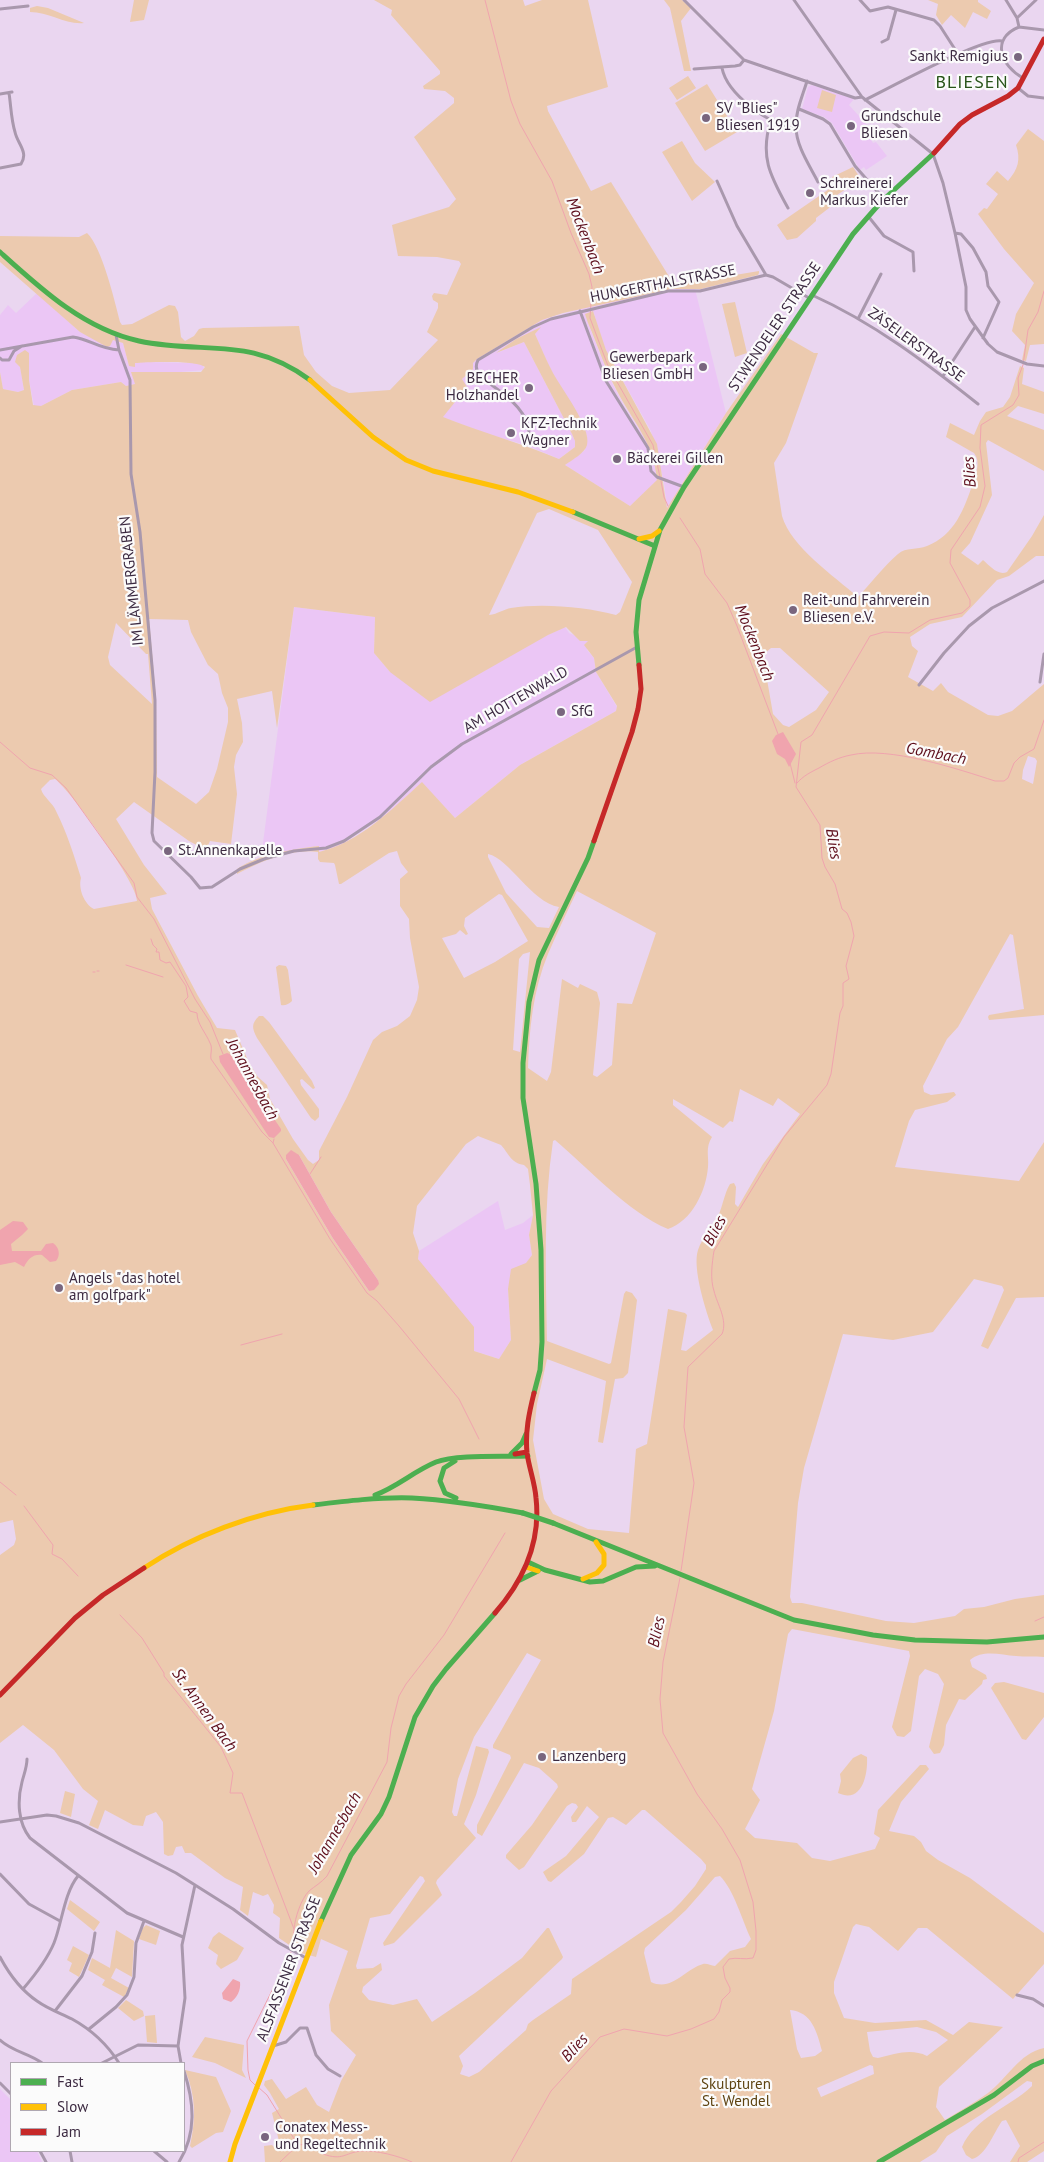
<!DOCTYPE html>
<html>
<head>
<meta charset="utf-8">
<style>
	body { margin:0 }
	#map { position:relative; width:1044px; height:2162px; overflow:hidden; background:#ead6f0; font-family:"PT Sans",sans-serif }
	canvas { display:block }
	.legend { position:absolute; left:10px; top:2062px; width:175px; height:90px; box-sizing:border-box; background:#fbfbfb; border:1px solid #afa7b1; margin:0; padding:6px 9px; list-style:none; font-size:15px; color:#3c2a41 }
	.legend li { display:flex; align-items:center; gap:10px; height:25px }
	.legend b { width:25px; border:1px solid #afa7b1 }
</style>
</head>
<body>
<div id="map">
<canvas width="1044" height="2162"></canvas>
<ul class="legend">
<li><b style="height:6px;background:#4caf50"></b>Fast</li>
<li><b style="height:6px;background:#ffc107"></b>Slow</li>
<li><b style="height:6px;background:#c62828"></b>Jam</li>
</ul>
</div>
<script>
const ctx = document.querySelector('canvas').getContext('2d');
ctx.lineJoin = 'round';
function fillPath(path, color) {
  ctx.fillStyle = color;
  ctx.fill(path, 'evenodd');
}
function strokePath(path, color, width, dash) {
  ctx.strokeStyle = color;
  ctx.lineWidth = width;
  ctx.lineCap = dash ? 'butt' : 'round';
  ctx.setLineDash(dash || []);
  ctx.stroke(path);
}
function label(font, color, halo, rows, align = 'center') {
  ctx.font = font + ' "PT Sans",sans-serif';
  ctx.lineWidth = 4.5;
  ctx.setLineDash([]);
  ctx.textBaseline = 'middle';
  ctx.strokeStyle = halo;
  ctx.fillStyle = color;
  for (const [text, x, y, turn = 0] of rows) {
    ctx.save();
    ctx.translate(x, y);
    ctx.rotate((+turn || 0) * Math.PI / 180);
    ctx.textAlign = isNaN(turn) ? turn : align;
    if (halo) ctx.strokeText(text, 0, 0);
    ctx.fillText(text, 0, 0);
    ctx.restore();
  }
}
const built = new Path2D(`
	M812 85 854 99 849 105 870 128 866 132 873 143 876 142 887 156 866 170 864 167 860 170 832 123 824 117 802 109 808 87Z
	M672 289H695L726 413 667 508 664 482 651 431 606 350 599 334 594 313 588 323 609 377 623 404 651 448 657 474 658 480 630 506 565 465 585 450 587 436 583 425 551 371 535 334 540 328 516 339 497 353 524 342 572 434 575 441V447L559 459 526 445 490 435 442 417 466 387 462 379 473 369V363L477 359 542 320 588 307Z
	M37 293 80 332 123 343 129 366H135V363L144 362 195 363 203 364 204 370 169 373 132 372 135 384 126 386 121 382 72 390 41 406H34L29 380V354L20 367 24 390 18 392 3 389 0 372V315L8 305 16 313Z
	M294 607 375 617 374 653 390 672 548 635 565 627 569 633 588 641 587 650 594 658 596 672 617 707 616 711 520 765 455 818 422 783 382 818 338 847 318 852V846L296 849 261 858Z
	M498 1201 505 1230 523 1223 533 1215 529 1235 532 1255 508 1289 511 1340 499 1359 474 1351 418 1259 419 1251Z
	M0 2089 11 2100V2151H37L42 2162H0Z`);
const green = new Path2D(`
	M134 0H149L144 20 130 22Z
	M374 0H523L525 6 542 0H588L608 87 547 106 548 111 591 191 611 182 673 283H687L759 271V273L758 275 701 289H672L563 313 542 320 477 359 473 363V369L462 379 467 387 443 417C481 432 521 443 559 459L575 447V441L572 434 524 342 496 353 516 339 541 327 535 334C541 347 546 360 553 373 561 388 592 428 587 445 585 453 572 460 565 465L630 506 657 480C654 443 633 422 617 391 605 369 598 346 588 323L585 314 593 311 606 350 657 444 667 508 726 413 781 334 814 353H818L786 443 774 463 782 516C791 547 834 576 858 597 871 583 883 567 898 554 906 547 917 550 927 546 955 535 964 509 973 483 976 473 981 462 974 453L946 437 950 423 974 435 980 421 986 412 1003 407 1010 397 1020 366 1024 368 1022 384 1044 392V414L1018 406 1007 416 1044 430V471L988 440 986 443 992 495 970 543 961 553 978 565 983 560C990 566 998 576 1007 572L1032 536 1044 515V556H1036L1009 576 997 580 962 617 930 624 910 637 912 646 918 651 908 677 933 691 941 683 948 692 988 715 998 716 1012 711 1044 684V1015L989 1020 988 1017 989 1015 1024 1009 1013 935 1010 934 958 1027 947 1039 923 1086 924 1092 931 1095 954 1092 956 1095 947 1102 915 1110 909 1121 895 1167 1019 1181 1044 1142V1297L1016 1298 988 1349 981 1346 1004 1290 1002 1286 974 1279 933 1332 893 1340 843 1334 804 1468 798 1503 790 1597 792 1603H802L886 1621 914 1623 955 1616 964 1609 984 1607 1015 1599 1044 1595V1657C1035 1656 1025 1657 1016 1656 1001 1655 983 1649 970 1660L972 1667 986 1675 987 1679 983 1680 982 1684 965 1700 959 1699 946 1725 944 1745 940 1753 934 1754 929 1747 944 1684 938 1674 925 1669 919 1676 911 1731 904 1737 897 1736 892 1727 910 1656 909 1651 792 1629 788 1634 774 1711 752 1789 760 1800 745 1829 755 1838 797 1843 812 1858 830 1861 875 1849 880 1838 874 1834 878 1810 920 1765H926L929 1769 901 1802 889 1831 914 1836 921 1842 926 1851 938 1860 970 1878 1044 1933V1964L1013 1999 927 1928H918L898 1951 869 1927 856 1924 853 1927 834 1982V1993L844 2018 875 2023 926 2020 953 2035 969 2022 1003 2027 939 2087 936 2107 945 2120C959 2111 974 2103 988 2093 1008 2078 1018 2054 1044 2048V2151L1027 2162H1010L1020 2146 1006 2120 1002 2121C994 2132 986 2156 972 2159L966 2155 962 2147C975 2117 1009 2108 1032 2086V2082L1027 2081 982 2114 947 2136 936 2152 920 2162H265L264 2146 272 2145 274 2147 280 2145 272 2113 279 2109 270 2093 264 2085 265 2081 272 2079 286 2099 306 2087 317 2105 329 2112 341 2081 356 2055 331 2031 329 2005 348 1951 321 1939 316 1957 301 1953 279 1938 280 1918 273 1913 274 1905 268 1894 263 1896 253 1892 248 1916 240 1910 243 1887 225 1878 191 1853H185L182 1846 176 1847 173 1855 168 1856 164 1854 163 1822 156 1812 146 1816 143 1826 133 1825 105 1810 98 1829 89 1825 98 1801 83 1789 54 1750 23 1725 0 1743V1555L14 1545 16 1539 13 1520 0 1523V372L3 389 18 392 24 390 20 367 15 362 17 355 25 350 29 353V380L33 405 41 406 72 390 121 382 126 386 135 384 131 372H201L205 367C196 360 147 362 135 363V367L129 366 123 343 113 340 110 346 107 347 80 332 0 262V236L79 237 87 233C102 247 115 302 120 322L122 325 132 324 169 305 175 306 178 312 181 337 185 341 194 336 199 329 203 328 299 326 304 355 316 372 332 386 349 393 390 390 438 340 427 332 438 308V303L433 300 432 296 434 293 447 295 461 264 459 261 437 257 398 256 392 225 449 207 456 199 414 137 454 103V98L445 91 424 89 423 86 440 74V71L391 15 392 10ZM549 509 598 530 632 582 620 612 616 615C586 607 542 603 511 608 504 609 498 614 489 615L537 513ZM294 607 375 617 374 653 390 672 430 702 548 635 566 627 580 641H588L584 645 594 658 596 672 617 706 616 711 520 765 455 818 422 782C391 810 360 842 319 852V846C292 849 260 854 237 869V874C260 862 291 848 318 852V859L320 862 334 863 335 865 339 884H341L389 853 397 851 401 863 408 872 400 879V906L409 919 410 938 419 987 417 1000 410 1016 397 1026 382 1032 373 1040 347 1097 319 1151V1160L313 1164 308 1160 293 1139 270 1099 267 1085 258 1077 249 1063 235 1030 217 1028 198 996 152 909 150 898 167 894 144 865 116 819 134 802 189 841 206 850 210 841 231 844 237 794 234 767 236 755 243 742 242 723 237 699 272 691 277 728ZM149 619 188 620 191 632 208 665 218 674 222 693 228 708V722L217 769 209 792 196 804 157 777 156 698ZM116 623 146 654H148L152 704 110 665 108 657ZM771 648H780L829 692 816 710 789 727 783 725 773 714 764 662V654ZM1028 756 1035 758 1037 761 1033 784 1022 779 1023 770ZM55 779C71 791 138 884 137 901L94 909C84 904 78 888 81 878 74 855 67 833 56 811 53 803 43 797 41 789L50 780ZM488 854C510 859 531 902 559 907L549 928 537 927 506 893 488 857ZM577 891 656 933 632 1004 617 1003 612 1065 597 1077 593 1075 600 1003 597 992 580 984 578 988 562 979 551 1072 547 1081 528 1068C529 1030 533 990 548 954 557 933 567 912 577 891ZM499 894 502 895 528 941 495 962 464 978 442 938 456 934 460 930 466 935 468 934 464 926 465 918ZM530 952 520 1052 513 1050 519 959 523 954ZM740 1089 773 1106 778 1098 800 1114 763 1164 738 1207 735 1204 736 1187 734 1183 730 1184C724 1194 723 1206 718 1216 712 1228 702 1238 698 1250 692 1268 706 1312 713 1330L686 1351 681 1350 687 1315 685 1313 668 1309 647 1444 636 1449 629 1533 588 1529 553 1514 544 1499 533 1440 537 1404 547 1359 606 1381 598 1442 603 1443 615 1379 623 1378 628 1373 637 1300 632 1293 626 1291 624 1294 611 1363 609 1364 547 1341C546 1274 543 1208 553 1141L555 1140C588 1168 629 1213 668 1229 692 1221 706 1191 708 1167 709 1156 705 1148 712 1137L673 1105V1099L723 1128 730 1121 733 1122ZM478 1136 501 1145C509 1154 511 1163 524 1165L528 1169 530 1185 533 1215 529 1235 532 1255 526 1263 511 1269 508 1289 511 1340 499 1359 474 1351V1327L418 1259 419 1251 413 1233 417 1206 466 1144ZM299 1155 331 1212 378 1280 369 1291 332 1237 286 1159ZM527 1653 541 1660 493 1745V1748L510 1755 511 1758 477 1825V1833L482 1836 524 1763 539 1768 557 1784 558 1787 532 1825 506 1855V1858L519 1870 524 1867 567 1806 572 1803 576 1804 578 1807 571 1817 572 1822H576L587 1806 599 1817 566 1856 543 1872 548 1881 551 1882 584 1854 608 1818 613 1817 626 1825 642 1810H645L701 1859 706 1865V1869L695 1886 681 1902 671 1912 572 1979 571 1994 533 2020 528 2024 526 2030 479 2072 469 2077 460 2074 463 2066 459 2056 562 1959 563 1957 549 1928H547L522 1958 475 1993 432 2022 417 1999 393 2005 369 2000 362 1992 363 1987 382 1970 381 1963 373 1968 357 1969 356 1966 370 1918 390 1914 420 1876 423 1877 425 1881 383 1943 384 1946 394 1943 442 1895 436 1883 437 1880 476 1838 464 1824 476 1795 489 1752 488 1749 476 1746 457 1816H454L452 1812 458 1779 474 1737ZM720 1876C734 1890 742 1920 751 1939L745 1947 730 1951 715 1966C711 1966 707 1963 703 1964 685 1969 672 1992 651 1982L644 1953 645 1948 686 1910 715 1877ZM790 2010C812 2012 817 2032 822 2051L815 2056 801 2058 797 2049ZM917 2027 936 2032 948 2040 927 2056C911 2048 895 2054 878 2058L873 2057 870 2051 867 2032ZM870 2065 873 2066 874 2074 821 2097 817 2088Z
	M664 0H682L691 8 681 21 691 71H684L670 8Z
	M928 0H978V2L991 11 987 19 973 12 965 28 951 15 942 25 936 15 938 4Z
	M37 6 48 8 84 23C66 25 49 12 30 12V8Z
	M688 76 696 88 677 100 669 88Z
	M707 84 737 132 705 151 675 103Z
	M822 90 836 95 832 112 817 108Z
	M1028 129 1044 141V344L1030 345 1026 361 1022 360 1025 345 1012 331 1016 314 1034 283 1004 249 978 214 984 208 987 209 998 194 986 184 997 171 1008 181C1018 169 1021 160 1016 145Z
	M682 141 695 163 715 182 692 201 662 152Z
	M853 167 861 179 831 199 833 205 816 218V221L797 238 787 240 777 225 835 185 832 177Z
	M735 302 747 353 735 357 722 304Z
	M279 965 286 966 288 970 292 1001C289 1004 285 1006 281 1005L276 967Z
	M259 1016H263L269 1022 312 1081 315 1088 313 1089 302 1079 300 1080 301 1085 319 1109V1117L315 1121 311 1118 257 1038C252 1028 251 1024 259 1016Z
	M1004 1682 1044 1693V1717L1026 1740 1022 1739 991 1688 995 1683Z
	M861 1754 867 1757C868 1775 862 1804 838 1793L841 1781 840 1774 853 1758Z
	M65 1791 75 1794 71 1817 60 1813Z
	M70 1900 100 1922 94 1931 67 1909Z
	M146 1925 160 1931 156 1945 139 1939 142 1929Z
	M116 1930 134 1941 132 1977 116 1968 111 1978 129 1988 124 1997 102 1985 105 1980 88 1970 92 1958 110 1968Z
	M219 1932 244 1948 237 1960 221 1969 216 1964 218 1955 208 1948 213 1937Z
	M73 1946 89 1955 79 1977 69 1971 72 1963 67 1960Z
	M126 2000 143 2011 144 2016 134 2021 118 2008Z
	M155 2015 157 2043 147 2042 145 2016Z
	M205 2037 244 2045 242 2070 246 2078 215 2063 192 2057Z
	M185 2070 216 2077 231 2111 223 2132 216 2133 192 2148 190 2146C196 2119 196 2095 185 2070Z`);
const water = new Path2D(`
	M783 732 796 754 789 767 785 759 777 754 772 741 776 735Z
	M227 1053 230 1054 281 1129V1131L274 1138 269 1137 220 1062 219 1056Z
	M291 1150 299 1155 331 1212 378 1280 379 1284 374 1290 369 1291 332 1237 286 1159V1155Z
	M13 1221 23 1222 28 1229 22 1235 11 1244 12 1251H41L46 1244 53 1243C59 1247 61 1255 56 1261L50 1262 42 1255C33 1254 28 1259 24 1267L15 1262 0 1265V1230Z
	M233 1979 240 1982C241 1990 237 1998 231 2002L223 1999 222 1993Z`);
const stream = new Path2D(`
	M485 0 511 101 520 124 552 181 571 233 589 274 592 287 590 318 608 366 653 445 660 477
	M661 481 664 497 668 506
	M680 518 700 549 705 574 727 603 737 626 778 734
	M0 742 30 768 52 775 66 788 134 883 137 897 154 919 195 999 210 1022 223 1054
	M790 763 795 783
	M797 783C803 776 811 772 819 768 829 762 840 757 851 755 889 746 958 769 995 781H1004L1008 778 1014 763 1020 757 1034 749 1044 720
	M151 939 153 945 157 949 156 952H159L160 960 166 963 170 962 186 986 188 997 184 1001 190 1011 197 1013C197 1024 206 1033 210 1043 213 1048 210 1054 211 1059L262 1132 273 1143
	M126 965 163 977
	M97 971H99
	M93 972H95
	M274 1139 273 1143 330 1239 367 1293 377 1301 399 1326 459 1399 479 1439
	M310 1174 321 1157
	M241 1345 282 1334
	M0 1482 16 1495
	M24 1506 53 1545 52 1554 62 1559 78 1576
	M681 1571 694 1483 684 1427 688 1367 722 1334C728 1320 717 1304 714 1291 710 1279 712 1263 714 1251L784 1137 827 1085 831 1074 840 1013 843 1006V983L849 979 846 966 854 936 851 922 847 913 842 909 835 884 825 867 822 858 820 825 796 787 801 742 812 735 870 636 884 632 909 633 930 620 962 613 970 606V600L950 563 951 550 980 507 985 486 980 448 981 425 1013 405 1019 395 1018 378 1023 365 1028 330 1038 312 1044 291
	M120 1615 142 1638 164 1673V1676L221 1747 233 1773 230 1793H242L294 1929
	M1035 1621 1044 1617
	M293 1949C296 1942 293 1936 294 1929 295 1918 301 1899 309 1891 315 1886 321 1883 327 1876L387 1762 391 1728 399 1696 406 1684 444 1635 505 1533
	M255 2085 250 2080 248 2070 247 2041 291 1952
	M258 2087 267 2095 298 2145
	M280 2162 298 2145 319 2143 323 2148V2154C343 2161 344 2153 361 2151 376 2150 399 2156 412 2162
	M511 2162 551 2091 600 2037 624 2029 667 2036 691 2029 714 2019 719 2012 722 2000 730 1992V1988L725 1978 723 1967 729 1959C737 1957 744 1960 753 1958L756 1950V1931L753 1902 740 1860 722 1829 697 1794 663 1733 660 1699 663 1662 680 1578
	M1018 2162 1019 2158 1044 2142`);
const street = new Path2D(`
	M684 0 744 60 855 98 862 97
	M794 0 862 97 933 154 943 183 955 233 966 287V310L970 319 988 344 997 352 1027 364 1044 366
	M860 0 870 11 888 7 934 20 940 26 958 54
	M1006 0 1017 18 1019 27
	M0 9 28 6
	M1017 18 1036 0
	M882 42 888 39 896 10
	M722 68C727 94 770 126 796 129
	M694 69 735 66 740 65 744 60
	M1023 78C1001 66 990 39 1019 27L1044 30
	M807 81C803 95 795 112 796 127 796 146 810 166 818 182
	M1018 88 1028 96 1044 98
	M0 94 12 92
	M865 100C888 89 982 37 1002 41
	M799 109 823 119 830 124 855 166 884 199
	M771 120C759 157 771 177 788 208
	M0 168 21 164C29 152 17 143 15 132 11 119 11 106 9 93
	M717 181 737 226 766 275
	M868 216 884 236 913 252 914 271
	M955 233 961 234 973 248 986 272 988 286 999 302 983 338
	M812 295C874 323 925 362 978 404
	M580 311 606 381 648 448 651 471 657 477 684 487
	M859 317 881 274
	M116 335 119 350 130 380 131 474 140 532 155 700V772L152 833 154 841 191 877 200 888 212 887 240 869 264 859 294 851 326 848 344 841 380 817 431 767 462 744 637 647
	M0 350 73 337C90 339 98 349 119 350
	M0 358 2 360H9L14 351 22 346
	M943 376 975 327
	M529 438C532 409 498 391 480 376 476 371 475 366 478 360L533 327 551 319 668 291H700L766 275 773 277 809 298
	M1040 682 1044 654
	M919 685 944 653 969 626 992 608 1044 581
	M27 1759C27 1767 24 1774 22 1782 17 1801 18 1823 30 1838L127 1913 183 1937
	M0 1822 47 1815 56 1816 79 1823 176 1873 233 1909 279 1943 306 1958
	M0 1874 29 1904 60 1921
	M0 1957C9 1974 21 1990 37 2001 48 2009 60 2013 72 2019 92 2030 107 2044 119 2063
	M23 1989C35 1975 47 1960 54 1943 62 1923 64 1893 78 1876
	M1017 1995 1033 1999 1044 2006
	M55 2011 82 1976 92 1952 95 1933
	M89 2029 116 2007 127 1995 134 1977 136 1943 144 1921
	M0 2040C13 2052 29 2053 42 2063
	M273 2046 286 2042 300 2028H307L316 2055 328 2069 340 2076
	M102 2063 138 2045 178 2046
	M181 2063 178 2046 185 1998 182 1945 195 1885
	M0 2083 11 2094
	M40 2151 46 2162
	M70 2151 72 2162
	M154 2151 167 2162
	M179 2162C197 2133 194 2102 184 2071`);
const fast = new Path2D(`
	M0 252C41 289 84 329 139 341 206 355 249 335 310 380
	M573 512 655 546
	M639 665 636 632 639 600 660 530 684 487 853 234 881 202 934 153
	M534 1393 540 1370 542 1342 541 1250 536 1184 523 1098V1063L529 1002 539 960 588 858 594 841
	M511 1454 522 1443 526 1434
	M455 1461 444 1468 440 1481 445 1493 456 1498
	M375 1495C397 1487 414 1471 436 1462 456 1454 505 1457 528 1456
	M313 1505C346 1501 379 1497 412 1498 450 1500 486 1506 523 1513
	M553 1523 794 1620 873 1635 915 1640 987 1642 1044 1637
	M528 1562 545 1570 590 1582 603 1581 636 1567 655 1566
	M520 1580 538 1571
	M321 1921 351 1855 381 1814 389 1797 415 1717 433 1686 446 1669 495 1613
	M879 2162 994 2095 1032 2066 1044 2061`);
const slow = new Path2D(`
	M310 380 373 437 406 460 433 471 518 492 573 512
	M639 539 652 536 659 531
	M526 1567 538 1571
	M144 1568C192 1536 255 1512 313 1505
	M583 1579 597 1573 604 1565V1554L596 1542
	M230 2162 235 2144 321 1921`);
const jam = new Path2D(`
	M934 153 960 124 972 115 1008 96 1018 88 1044 39
	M594 841 632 732 638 709 641 689 639 665
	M515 1454 527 1452
	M495 1613C523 1581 541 1542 536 1498 535 1483 529 1468 527 1453 525 1432 529 1413 534 1393
	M0 1695 75 1618 103 1595 144 1568`);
const fastBridge = new Path2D(`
	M523 1513 553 1523`);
const markers = [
	[1018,57,5,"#79667e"],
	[706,118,5,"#79667e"],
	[851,126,5,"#79667e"],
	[810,193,5,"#79667e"],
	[703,367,5,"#79667e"],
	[529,388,5,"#79667e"],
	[511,433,5,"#79667e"],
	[617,459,5,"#79667e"],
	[793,610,5,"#79667e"],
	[561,712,5,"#79667e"],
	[168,851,5,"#79667e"],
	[59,1288,5,"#79667e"],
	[542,1757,5,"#79667e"],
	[265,2137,5,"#79667e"]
];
const poiNames = [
	["Sankt Remigius",1008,57,"right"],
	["SV \"Blies\"",716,109],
	["Bliesen 1919",716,126],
	["Grundschule",861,117],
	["Bliesen",861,134],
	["Schreinerei",820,184],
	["Markus Kiefer",820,201],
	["Gewerbepark",693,358,"right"],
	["Bliesen GmbH",693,375,"right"],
	["BECHER",519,379,"right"],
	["Holzhandel",519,396,"right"],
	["KFZ-Technik",521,424],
	["Wagner",521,441],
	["Bäckerei Gillen",627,459],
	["Reit-und Fahrverein",803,601],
	["Bliesen e.V.",803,618],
	["SfG",571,712],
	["St.Annenkapelle",178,851],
	["Angels \"das hotel",69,1279],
	["am golfpark\"",69,1296],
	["Lanzenberg",552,1757],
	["Conatex Mess-",275,2128],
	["und Regeltechnik",275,2145]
];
const streetNames = [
	["HUNGERTHALSTRASSE",663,284,-11],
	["ST.WENDELER STRASSE",775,327,-56],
	["ZÄSELERSTRASSE",916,345,36],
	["IM LÄMMERGRABEN",132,581,-96],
	["AM HOTTENWALD",516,700,-30],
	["ALSFASSENER STRASSE",289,1969,-69]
];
const parkNames = [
	["Skulpturen",736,2085],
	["St. Wendel",736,2102]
];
const waterNames = [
	["Mockenbach",585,236,69],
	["Blies",970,472,-94],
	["Mockenbach",754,643,68],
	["Gombach",936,754,11],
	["Blies",833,844,81],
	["Johannesbach",252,1079,61],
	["Blies",715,1231,-62],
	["Blies",657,1632,-78],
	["St. Annen Bach",204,1710,54],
	["Johannesbach",335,1833,-60],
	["Blies",575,2048,-48]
];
const quarterNames = [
	["BLIESEN",972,83]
];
fillPath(built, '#ebc6f5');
fillPath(green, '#eccaaf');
fillPath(water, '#f0a4ae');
strokePath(stream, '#f0a4ae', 1);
strokePath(street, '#a998ad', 3);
strokePath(fast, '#4caf50', 5);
strokePath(slow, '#ffc107', 5);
strokePath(jam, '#c62828', 5);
strokePath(fastBridge, '#4caf50', 5.5);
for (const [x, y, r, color] of markers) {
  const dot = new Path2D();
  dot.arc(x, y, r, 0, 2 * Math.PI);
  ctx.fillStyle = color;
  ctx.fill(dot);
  strokePath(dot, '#fbfbfb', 2);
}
label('15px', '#3c2a41', '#fbfbfb', poiNames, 'left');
label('15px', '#3c2a41', '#fbfbfb', streetNames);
label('15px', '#5e4311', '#fbfbfb', parkNames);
label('italic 16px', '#5d0d1a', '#fbfbfb', waterNames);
ctx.letterSpacing = '1px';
label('18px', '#285319', '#fbfbfb', quarterNames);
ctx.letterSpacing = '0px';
</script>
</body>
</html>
